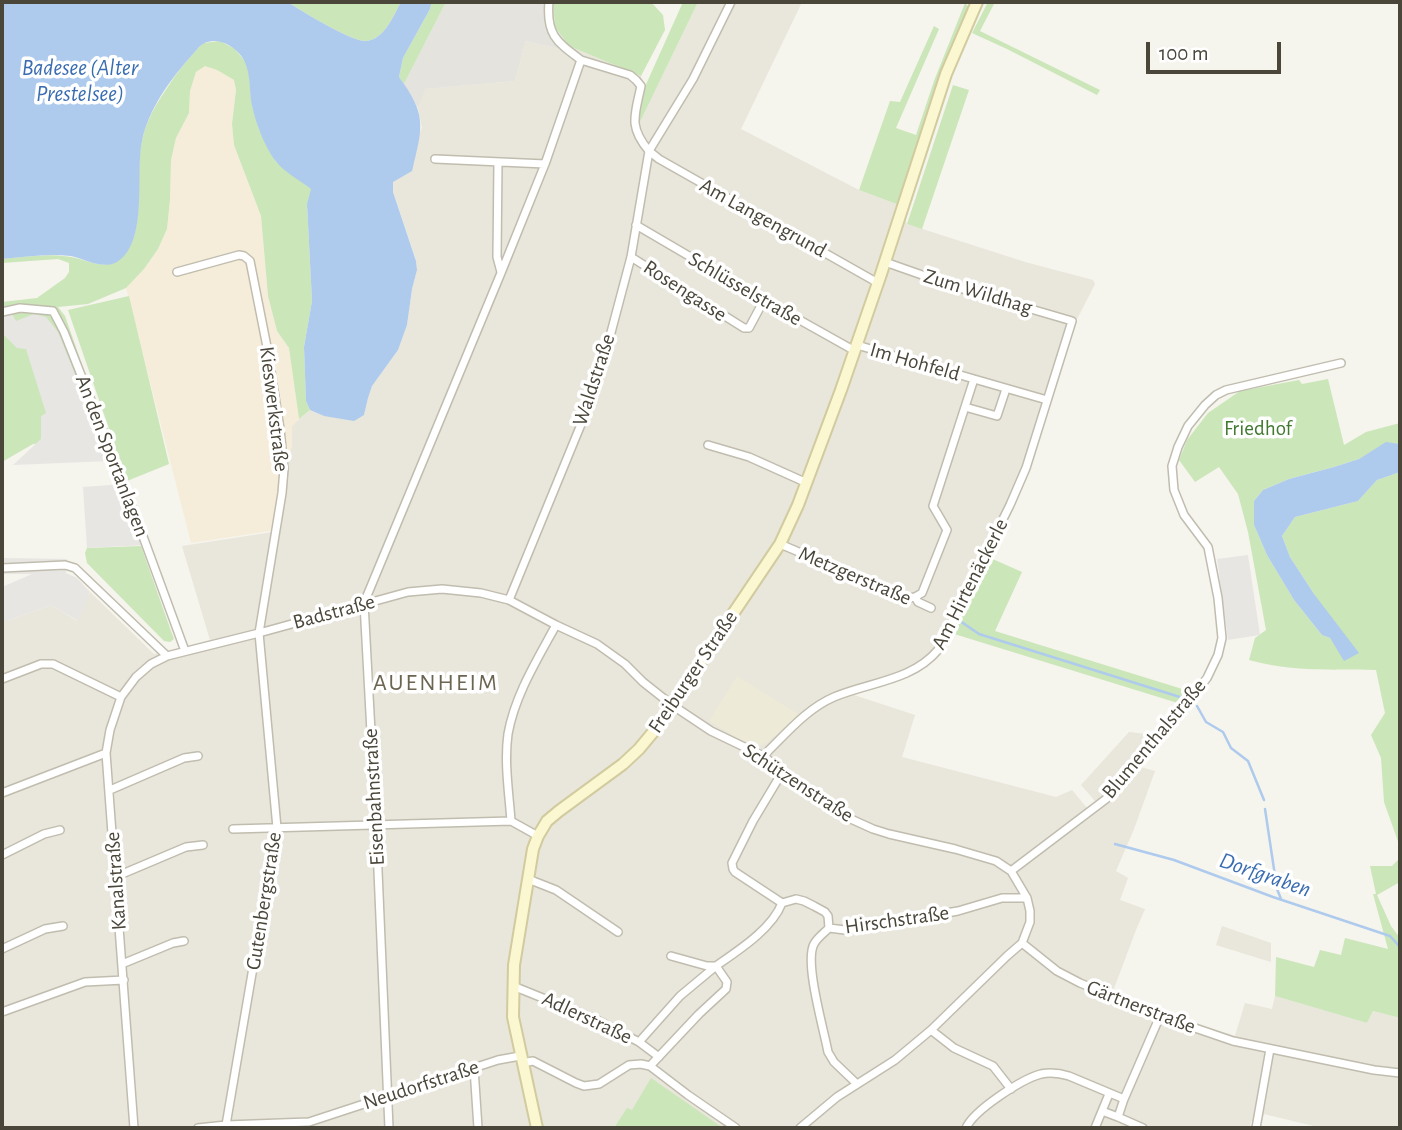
<!DOCTYPE html>
<html>
<head>
<meta charset="utf-8">
<style>
	body { margin:0 }
	#map { position:relative; width:1402px; height:1130px; overflow:hidden; background:#f5f4ed; font-family:"Alegreya Sans",sans-serif }
	canvas { display:block }
	.frame { position:absolute; inset:0; border:4px solid #4a463a; pointer-events:none }
	.scale { position:absolute; left:1146px; top:42px; width:135px; height:32px; box-sizing:border-box; border:4px solid #4a463a; border-top:0; padding-left:9px; font-size:21px; line-height:24px; white-space:nowrap; color:#4a463a; -webkit-text-stroke:5px #fff; paint-order:stroke }
</style>
</head>
<body>
<div id="map">
<canvas width="1402" height="1130"></canvas>
<div class="frame"></div>
<div class="scale">100 m</div>
</div>
<script>
const ctx = document.querySelector('canvas').getContext('2d');
ctx.lineJoin = 'round';
function fillPath(path, color) {
  ctx.fillStyle = color;
  ctx.fill(path, 'evenodd');
}
function strokePath(path, color, width, dash) {
  ctx.strokeStyle = color;
  ctx.lineWidth = width;
  ctx.lineCap = dash ? 'butt' : 'round';
  ctx.setLineDash(dash || []);
  ctx.stroke(path);
}
function label(font, color, halo, rows, align = 'center') {
  ctx.font = font + ' "Alegreya Sans",sans-serif';
  ctx.lineWidth = 7;
  ctx.setLineDash([]);
  ctx.textBaseline = 'middle';
  ctx.strokeStyle = halo;
  ctx.fillStyle = color;
  for (const [text, x, y, turn = 0] of rows) {
    ctx.save();
    ctx.translate(x, y);
    ctx.rotate((+turn || 0) * Math.PI / 180);
    ctx.textAlign = isNaN(turn) ? turn : align;
    if (halo) ctx.strokeText(text, 0, 0);
    ctx.fillText(text, 0, 0);
    ctx.restore();
  }
}
const residential = new Path2D(`
	M698 2H802L741 129 859 190 899 205 907 224 1025 262 1093 280 1095 284 1070 333 1038 438 1016 500 951 633 939 653 926 666 895 682 854 695 915 715 902 757 1056 797 1072 790 1087 808 1096 802 1081 785 1129 732 1154 735 1137 766 1155 771 1134 829 1116 871 1128 878 1120 900 1145 909 1136 930 1113 991 1171 1015 1235 1036 1245 1003 1272 1009 1275 996 1367 1023 1373 1011 1400 1018V1128H1322L1264 1114 1261 1124 1251 1121 1250 1128H2V623L51 605 77 621 90 592 154 654 210 640 182 546 273 532 292 444 291 426 310 410 324 416 364 415 368 398 372 386 398 350 407 325 412 289 417 270 416 260 393 192V182L422 128 418 108 424 89 515 81 526 41 563 50 569 46 641 76 644 89 638 120 640 122Z
	M1222 926 1271 943V962L1216 945Z`);
const commercial = new Path2D(`
	M205 65 217 70 234 80 236 90 232 124 234 145 261 216 268 296 277 331 289 348 299 419 292 426V444L270 531 191 543 126 288 144 269 158 249 167 229 170 200 171 160 176 138 189 113 190 91 196 72Z`);
const industrial = new Path2D(`
	M446 2H553L555 27 569 46 563 50 526 41 515 81 425 89 418 108 404 84Z`);
const education = new Path2D(`
	M737 676 800 715 768 742 761 745H755L744 742 709 721Z`);
const green = new Path2D(`
	M288 2H401C394 15 384 40 366 41 352 42 301 11 288 2Z
	M432 2H446L404 84 399 77 403 58 430 9Z
	M553 2H651L663 15 665 30 641 76 569 46 555 27Z
	M683 2H698L640 122 638 121 644 89Z
	M988 2H995L980 31 1100 90 1097 95 1007 49 972 33Z
	M965 3 969 7 937 84 899 205 859 190 890 101 900 102 934 26 939 29 896 128 916 135 934 81Z
	M220 41 235 49 248 65 252 106 259 129 276 162 312 189 307 204 312 301 304 347 306 401 310 410 299 419 289 348 277 331 268 296 261 216 234 145 232 124 236 90 234 80 217 70 205 66 196 72 190 91 189 113 176 138 171 160 170 200 167 229 158 249 144 269 126 288 88 304 58 307 65 316 108 438 33 444 2 462V302L37 298 65 278 69 272V263L58 259 2 263V259C25 257 48 253 71 257 85 259 103 270 117 261 149 242 134 174 142 140 148 115 159 100 173 79 178 72 197 47 204 43 208 42 215 42 220 41Z
	M953 85 969 90 922 229 907 224Z
	M129 296 169 464 127 481 68 310Z
	M1328 379 1344 445 1366 432 1400 423V444L1386 443 1359 459 1334 467 1289 479 1263 490 1254 501V525L1267 555 1294 600 1322 635 1330 638 1345 661 1314 594 1290 557 1282 536 1295 517 1358 501 1377 480 1400 472V847L1384 802 1381 758 1371 735 1385 713 1376 670C1333 669 1291 672 1249 660L1255 638 1266 630 1248 532 1238 494 1219 467 1195 482 1179 460 1187 440 1208 413 1240 391 1299 380 1302 384Z
	M141 546 171 631 174 639 170 642 164 641 87 563 85 553 87 548Z
	M988 557 1022 572 995 631 1192 692 1181 704 951 633Z
	M1400 858V882L1377 895 1391 926 1400 938V1018L1373 1011 1367 1023 1275 996 1276 957 1314 967 1320 950 1341 955 1345 938 1388 949 1373 894H1376L1370 866H1392Z
	M651 1078 723 1128H614L627 1108 632 1110Z`);
const parking = new Path2D(`
	M11 312 16 321 34 314 46 317 58 332 110 461 13 465 41 439V416L46 413 26 349 17 348 2 333V315Z
	M124 484 147 545 87 548 83 487Z
	M1248 555 1260 635 1228 640 1217 559Z
	M2 558 67 559 66 573 77 578 90 592 78 621 51 605 2 623V587L32 574H2Z`);
const water = new Path2D(`
	M2 2H288C301 11 352 42 366 41 384 40 394 15 401 2H432L430 9 403 58 399 77C427 115 423 126 412 171L393 182V192L416 261 417 270 412 289 407 325 398 350 372 386 368 398 364 415 354 421 324 416 310 410 306 401 304 347 312 301 307 204 311 189C301 181 281 170 274 159 264 144 256 124 252 106 248 85 253 62 233 48 225 42 213 38 203 44 199 46 195 52 192 55 170 80 149 108 142 141 135 174 149 242 117 262 103 270 85 259 71 256 48 253 24 257 2 259Z
	M1386 442 1400 444V472L1377 480 1358 501 1295 517 1282 536 1290 557 1314 594 1359 653 1344 661 1330 638 1322 635 1294 600 1267 555 1254 525V501L1263 490 1289 479 1334 467 1359 459Z`);
const stream = new Path2D(`
	M960 621 979 634 1183 698
	M1197 706 1206 722 1223 732 1231 748 1248 761 1264 800
	M1265 809 1277 889 1281 899
	M1115 844 1174 860 1273 897 1390 936 1400 947`);
const street = new Path2D(`
	M731 2 693 79 649 151 659 159 878 283
	M435 159 545 164
	M498 162 497 257 501 272
	M636 225 764 300 855 351
	M631 257 744 328H749L764 300
	M177 272 239 255 244 256 250 261 268 352 280 429 284 469 282 493 259 633 277 828 226 1125
	M2 312 20 308 53 311 64 332 119 471 185 651
	M857 345 974 379 933 506 947 530 922 593 915 597
	M974 379 1047 400
	M965 407 997 416 1006 389
	M708 445 749 457 807 483
	M780 544 881 587 908 598 915 597 918 602 931 608
	M2 568 65 565 75 568 167 656
	M509 600 582 422 600 374 631 257 649 151C628 126 635 115 641 86L636 80 630 75 581 60
	M2 679 41 664H53L121 697
	M763 756C785 735 806 709 834 697 869 682 912 681 938 650L1010 505 1026 468 1072 321 959 288 885 262
	M110 790 184 758 198 756
	M2 793 106 753
	M511 821C509 793 504 762 508 734 515 695 537 660 556 625
	M233 829 511 821 538 836
	M2 855 44 834 60 830
	M1011 871 1106 799 1130 769 1155 743 1207 678 1218 655 1222 638 1218 598 1208 547 1184 515 1174 490 1172 466 1178 447 1188 426 1205 405 1216 395 1226 390 1341 363
	M115 877 186 847 203 845
	M528 879 556 890 618 932
	M782 903 796 899 804 901 814 906 825 912 828 916 829 928 845 930 958 911 1002 898H1027
	M829 928C824 933 817 938 814 944 804 962 824 1030 828 1052L834 1062 857 1084
	M1022 943 1057 971 1080 983 1160 1016 1233 1041 1374 1070 1400 1073
	M2 949 45 929 63 926
	M671 956 707 966H716
	M122 964 173 943 184 941
	M513 986 597 1020 639 1042 659 1057
	M2 1012 85 982 124 980
	M931 1030 954 1048 993 1066 1011 1089
	M639 1042 680 996 716 966
	M522 1063 533 1061 576 1083 584 1086 599 1084 629 1065 641 1064 650 1066 688 1095 736 1128
	M650 1066 699 1014 726 989 727 982 716 966C739 950 772 929 782 903L735 872 733 869 732 863 753 821 783 771
	M474 1068 478 1128
	M1124 1099 1160 1016
	M1118 1117 1143 1128
	M134 1128 106 753 110 730 121 697 136 677 151 664 167 656 259 633 408 592 442 589 481 593 509 600 556 625 597 644 625 664 643 682 672 705 711 731 763 756 842 815 873 829 889 834 955 849 996 861 1011 871 1027 898 1030 911V922L1022 943 1007 956 931 1030 895 1060 837 1097 800 1128
	M198 1128 226 1125 309 1122 498 1060 520 1056
	M389 1128 376 824 364 603 501 273 545 164 581 60C557 42 546 35 549 2
	M966 1128C974 1110 1022 1079 1041 1074 1051 1072 1059 1073 1069 1076L1124 1099 1118 1117 1102 1111 1109 1094
	M1095 1128 1102 1111
	M1256 1128 1270 1049`);
const secondary = new Path2D(`
	M537 1128 513 1017 514 965 533 849 538 836 547 821 559 811 623 764 639 749 654 731 780 544 798 505 841 390 881 274 946 74 977 2`);
const streetNames = [
	["Am Langengrund",763,218,29],
	["Schlüsselstraße",745,289,30],
	["Rosengasse",685,291,33],
	["Zum Wildhag",978,292,17],
	["Im Hohfeld",915,362,16],
	["Waldstraße",594,380,-72],
	["Kieswerkstraße",274,409,83],
	["An den Sportanlagen",112,456,69],
	["Metzgerstraße",855,576,23],
	["Am Hirtenäckerle",970,584,-63],
	["Badstraße",334,612,-15],
	["Freiburger Straße",693,672,-56],
	["Blumenthalstraße",1154,739,-50],
	["Schützenstraße",798,783,33],
	["Eisenbahnstraße",374,797,-93],
	["Kanalstraße",116,881,-94],
	["Gutenbergstraße",264,901,-81],
	["Hirschstraße",897,920,-8],
	["Gärtnerstraße",1141,1007,21],
	["Adlerstraße",587,1018,25],
	["Neudorfstraße",421,1085,-18]
];
const parkNames = [
	["Friedhof",1258,429]
];
const waterNames = [
	["Badesee (Alter",80,68],
	["Prestelsee)",80,94],
	["Dorfgraben",1265,875,19]
];
const quarterNames = [
	["AUENHEIM",436,683]
];
fillPath(residential, '#e9e6db');
fillPath(commercial, '#f5edda');
fillPath(industrial, '#e5e3de');
fillPath(education, '#edead8');
fillPath(green, '#cbe6b9');
fillPath(parking, '#e8e6e3');
fillPath(water, '#aecaed');
strokePath(stream, '#aecaed', 2.5);
strokePath(street, '#c0bdaf', 10);
strokePath(secondary, '#d1cb9f', 14);
strokePath(street, '#fff', 7);
strokePath(secondary, '#fbf7d0', 10);
label('21px', '#4a463a', '#fff', streetNames);
label('21px', '#417930', '#fff', parkNames);
label('italic 23px', '#396cb0', '#fff', waterNames);
ctx.letterSpacing = '2px';
label('24px', '#6c6552', '#fff', quarterNames);
ctx.letterSpacing = '0px';
</script>
</body>
</html>
